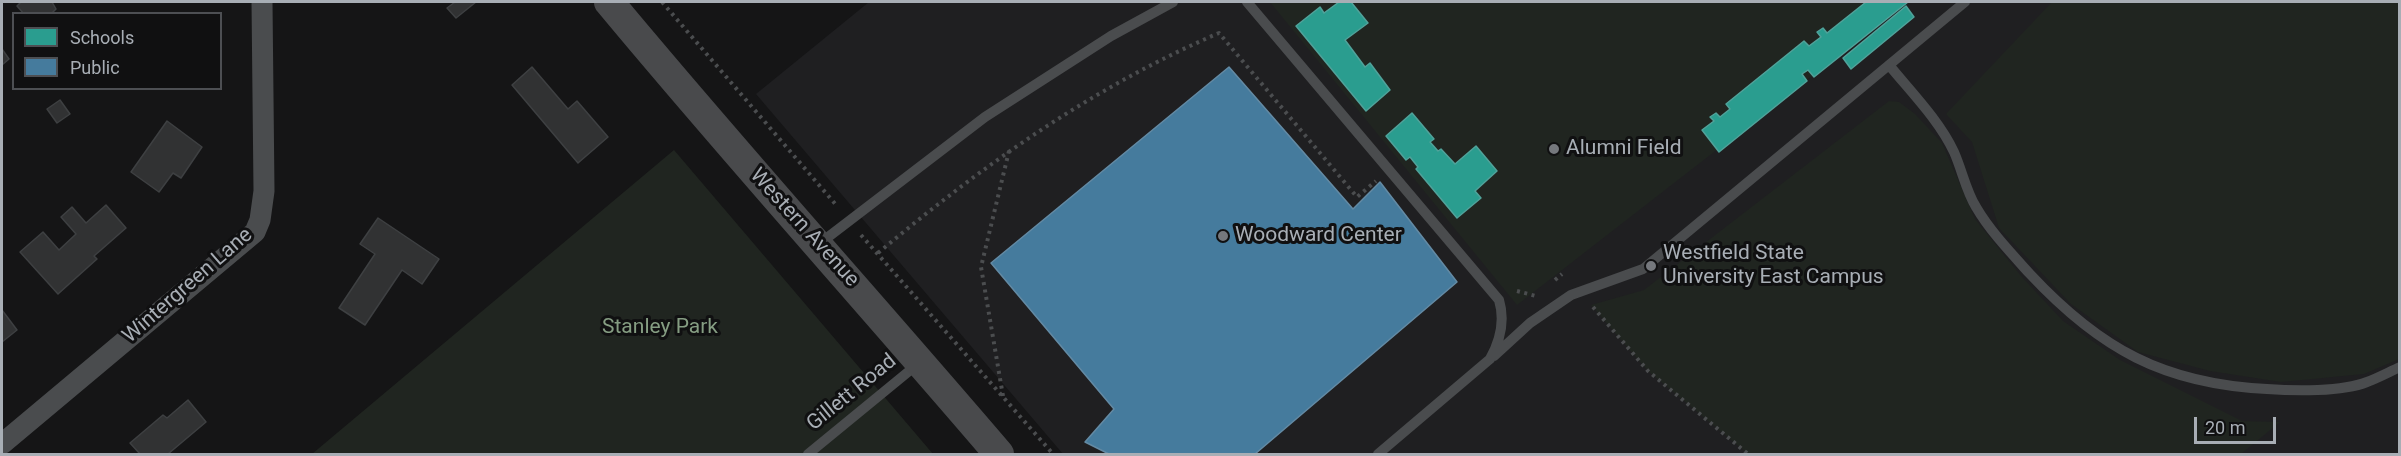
<!DOCTYPE html>
<html>
<head>
<meta charset="utf-8">
<style>
	body { margin:0 }
	#map { position:relative; width:2401px; height:456px; overflow:hidden; background:#151516; font-family:Roboto,sans-serif }
	canvas { display:block }
	.frame { position:absolute; inset:0; border:3px solid #a8aeb5; pointer-events:none }
	.legend { position:absolute; left:12px; top:12px; width:210px; height:78px; box-sizing:border-box; background:#101011; border:2px solid #4d4f53; margin:0; padding:8px 10px; list-style:none; font-size:18px; color:#a8aeb5 }
	.legend li { display:flex; align-items:center; gap:12px; height:30px }
	.legend b { width:30px; border:2px solid #4d4f53 }
	.scale { position:absolute; left:2194px; top:417px; width:82px; height:27px; box-sizing:border-box; border:3px solid #a8aeb5; border-top:0; padding-left:8px; font-size:18px; line-height:21px; white-space:nowrap; color:#a8aeb5; -webkit-text-stroke:4px #101011; paint-order:stroke }
</style>
</head>
<body>
<div id="map">
<canvas width="2401" height="456"></canvas>
<div class="frame"></div>
<ul class="legend">
<li><b style="height:16px;background:#2a9d8f"></b>Schools</li>
<li><b style="height:16px;background:#457b9d"></b>Public</li>
</ul>
<div class="scale">20 m</div>
</div>
<script>
const ctx = document.querySelector('canvas').getContext('2d');
ctx.lineJoin = 'round';
function fillPath(path, color) {
  ctx.fillStyle = color;
  ctx.fill(path, 'evenodd');
}
function strokePath(path, color, width, dash) {
  ctx.strokeStyle = color;
  ctx.lineWidth = width;
  ctx.lineCap = dash ? 'butt' : 'round';
  ctx.setLineDash(dash || []);
  ctx.stroke(path);
}
function label(font, color, halo, rows, align = 'center') {
  ctx.font = font + ' Roboto,sans-serif';
  ctx.lineWidth = 6;
  ctx.setLineDash([]);
  ctx.textBaseline = 'middle';
  ctx.strokeStyle = halo;
  ctx.fillStyle = color;
  for (const [text, x, y, turn = 0] of rows) {
    ctx.save();
    ctx.translate(x, y);
    ctx.rotate((+turn || 0) * Math.PI / 180);
    ctx.textAlign = isNaN(turn) ? turn : align;
    if (halo) ctx.strokeText(text, 0, 0);
    ctx.fillText(text, 0, 0);
    ctx.restore();
  }
}
const built = new Path2D(`
	M869 2H2399V454H1063L756 94Z`);
const green = new Path2D(`
	M1270 2H1907L1517 305Z
	M2052 2H2399V359L2364 374 2281 382 2210 371 2138 352 2071 304 1999 228 1972 142 1946 114Z
	M1889 101 1899 102 1915 114 1942 143 1975 219 2021 276 2063 321 2120 360 2242 421 2280 422 2241 454H1748L1648 371 1591 305 1644 290Z
	M674 150 933 454H312Z`);
const schools = new Path2D(`
	M1339 2H1351L1368 23 1345 40 1365 67 1370 63 1390 90 1366 111 1296 26 1320 7 1324 13Z
	M1866 2H1908L1814 77 1808 70 1802 74 1807 81 1719 152 1702 130 1714 121 1710 117 1716 113 1720 117 1730 109 1726 104 1804 41 1809 46 1821 37 1817 32 1823 28 1827 33Z
	M1906 6 1914 17 1851 69 1843 58Z
	M1412 113 1434 139 1430 142 1438 151 1441 149 1455 164 1476 146 1497 171 1475 191 1481 198 1457 218 1416 169 1418 167 1410 157 1406 160 1386 136Z`);
const public = new Path2D(`
	M1229 67 1353 209 1380 182 1457 282 1255 454H1109L1085 442 1114 409 991 263Z`);
const building = new Path2D(`
	M21 2H52L56 9 51 14H24L17 6Z
	M455 2H476L456 18 447 8Z
	M2 49 9 59 2 65Z
	M532 67 568 109 577 101 608 137 578 163 512 85Z
	M60 100 70 114 57 123 47 109Z
	M167 121 202 147 181 178 173 173 159 192 131 172Z
	M106 205 126 228 94 256 97 259 58 294 20 252 43 232 59 250 76 234 61 217 72 207 86 223Z
	M378 218 439 259 422 284 402 270 365 325 339 308 375 254 360 244Z
	M2 310 17 330 2 342Z
	M188 400 206 422 168 454H140L130 443 163 415 167 418Z`);
const path = new Path2D(`
	M662 2 837 206
	M861 235 1053 454
	M878 253C983 165 1093 87 1219 33L1357 197 1376 181
	M1555 280 1562 274
	M1517 291 1536 296
	M1593 307 1648 371 1748 454
	M1003 396 981 267 1009 151`);
const service = new Path2D(`
	M1247 2 1499 300C1505 320 1500 341 1490 359L1378 454
	M1889 65C1911 92 1939 120 1954 152 1962 170 1966 191 1976 207 1990 231 2011 253 2030 274 2100 349 2164 384 2267 389 2294 391 2342 392 2367 382 2378 378 2389 372 2400 367
	M819 244 985 117 1111 36 1173 2
	M1494 356 1530 323 1571 295 1643 269 1965 2
	M808 454 919 363`);
const minor = new Path2D(`
	M2 444 255 232 260 220 264 191 262 2`);
const secondary = new Path2D(`
	M609 2C736 155 870 303 999 454`);
const markers = [
	[1554,149,6,"#75787d"],
	[1223,236,6,"#75787d"],
	[1651,266,6,"#75787d"]
];
const poiNames = [
	["Alumni Field",1566,149],
	["Woodward Center",1235,236],
	["Westfield State",1663,254],
	["University East Campus",1663,278]
];
const streetNames = [
	["Western Avenue",804,228,48],
	["Wintergreen Lane",188,286,-41],
	["Gillett Road",852,393,-39]
];
const parkNames = [
	["Stanley Park",660,328]
];
fillPath(built, '#1f1f21');
fillPath(green, '#202520');
fillPath(schools, '#2a9d8f');
strokePath(schools, '#50a29a', 1.5);
fillPath(public, '#457b9d');
strokePath(public, '#638aa4', 1.5);
fillPath(building, '#313233');
strokePath(building, '#3e4042', 1.5);
strokePath(path, '#4b4d4f', 4, [3, 4.5]);
strokePath(service, '#4a4c4e', 10);
strokePath(minor, '#4a4c4e', 21);
strokePath(secondary, '#494a4c', 30);
for (const [x, y, r, color] of markers) {
  const dot = new Path2D();
  dot.arc(x, y, r, 0, 2 * Math.PI);
  ctx.fillStyle = color;
  ctx.fill(dot);
  strokePath(dot, '#101011', 2);
}
label('21px', '#a8aeb5', '#101011', poiNames, 'left');
label('21px', '#a8aeb5', '#101011', streetNames);
label('21px', '#859d82', '#101011', parkNames);
</script>
</body>
</html>
